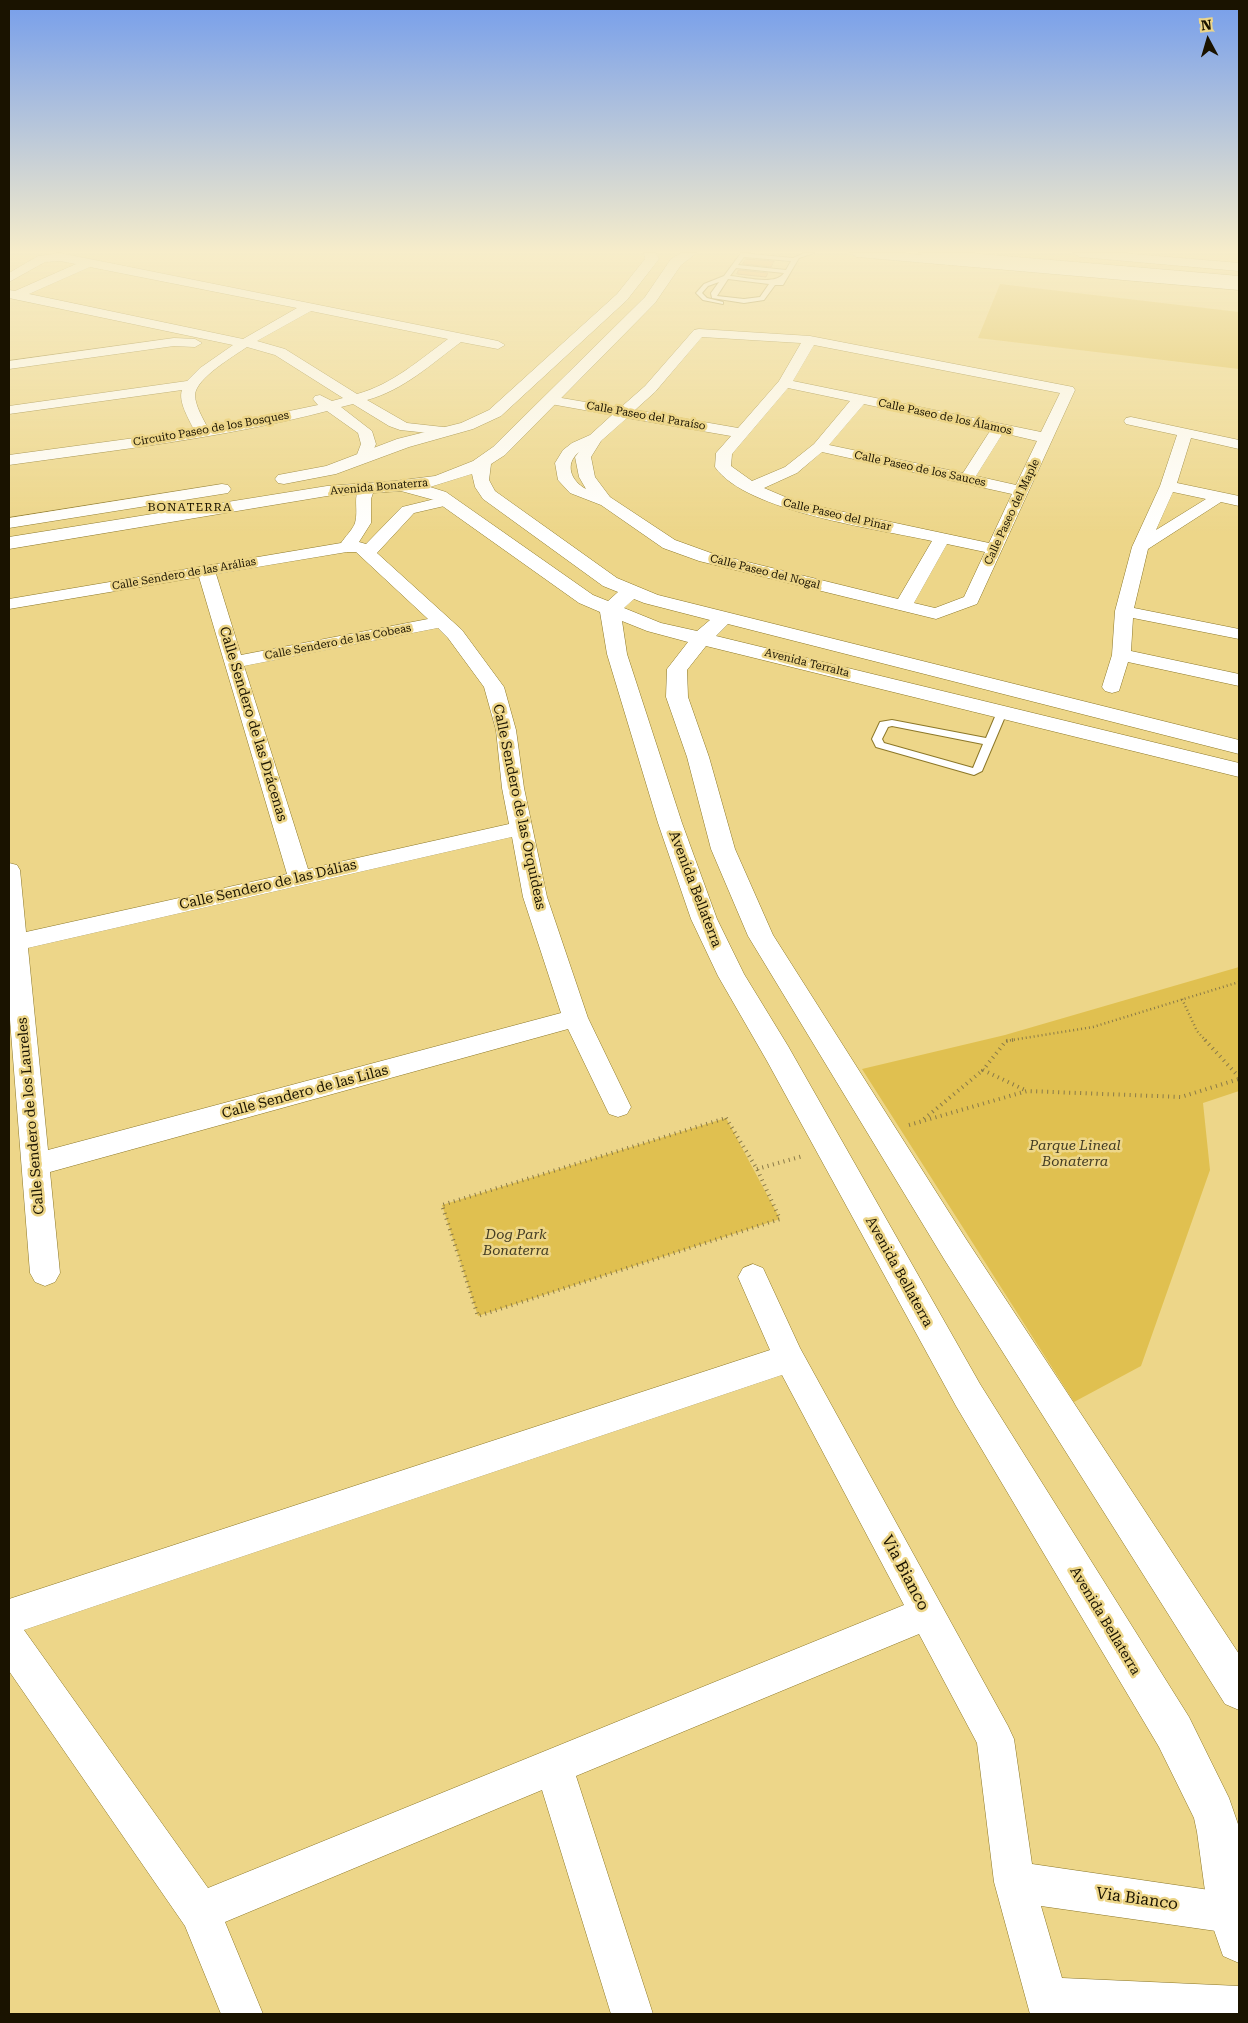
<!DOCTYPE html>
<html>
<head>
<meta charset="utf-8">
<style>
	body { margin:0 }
	#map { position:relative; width:1248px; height:2023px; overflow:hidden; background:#edd689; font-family:"Roboto Serif",serif }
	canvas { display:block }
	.frame { position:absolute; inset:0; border:10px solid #1a1300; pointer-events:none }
	.north { position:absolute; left:1183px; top:15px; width:50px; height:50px; -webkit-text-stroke:4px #edd689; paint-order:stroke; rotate:354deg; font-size:14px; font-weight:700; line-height:20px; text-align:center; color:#1a1300 }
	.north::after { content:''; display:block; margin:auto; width:18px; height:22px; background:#1a1300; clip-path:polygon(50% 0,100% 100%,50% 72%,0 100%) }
</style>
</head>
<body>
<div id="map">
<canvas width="1248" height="2023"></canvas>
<div class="frame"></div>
<div class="north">N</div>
</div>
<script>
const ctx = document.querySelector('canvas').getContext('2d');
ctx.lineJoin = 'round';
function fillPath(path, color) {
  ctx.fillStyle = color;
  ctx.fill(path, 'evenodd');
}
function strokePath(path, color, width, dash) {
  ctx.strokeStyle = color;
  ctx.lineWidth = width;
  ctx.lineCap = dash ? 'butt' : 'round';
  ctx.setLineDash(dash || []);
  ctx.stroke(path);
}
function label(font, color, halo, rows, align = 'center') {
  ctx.font = font + ' "Roboto Serif",serif';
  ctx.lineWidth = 5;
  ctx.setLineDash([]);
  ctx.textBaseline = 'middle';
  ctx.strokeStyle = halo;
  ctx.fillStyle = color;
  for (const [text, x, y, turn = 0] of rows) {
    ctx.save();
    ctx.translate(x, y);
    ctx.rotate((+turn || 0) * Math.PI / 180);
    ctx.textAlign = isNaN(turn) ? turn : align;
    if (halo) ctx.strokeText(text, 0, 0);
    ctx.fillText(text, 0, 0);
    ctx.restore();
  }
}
const green = new Path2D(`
	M1000 284 1239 312V369L978 338Z
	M1239 967V1091L1203 1103 1210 1170 1141 1366 1074 1402 862 1069 1005 1035Z
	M726 1118 780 1219 478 1316 442 1205Z`);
const building = new Path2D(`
	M746 259 774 261 771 267 743 264Z
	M739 270 768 273 766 277 737 274Z`);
const pathFar1 = new Path2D(`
	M1182 999 1197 1031 1206 1041
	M1006 1041 1093 1027 1239 982`);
const path = new Path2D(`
	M1013 1040 1006 1041 983 1070 1027 1091
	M1205 1040 1239 1077
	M726 1118 757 1169 780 1219 478 1316 442 1205Z
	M924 1119 983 1070
	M909 1125 1027 1091 1181 1097 1239 1079
	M757 1169 803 1156`);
const lane = new Path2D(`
	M741 253 793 258 805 253H814L799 258 783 285H775L764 300 744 303 712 298 711 293 719 282 708 286 702 293 707 298 723 302V304L703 300 696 293 697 292 704 284 724 276ZM744 257 791 261 786 270 738 265ZM736 268 784 273C776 286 744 277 730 276ZM728 279 769 284 760 297 744 299 717 296Z
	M1002 709 1007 712 982 771 974 775 876 747 872 739 880 722 892 720 986 738 997 712ZM892 726 983 744 973 768 884 743 882 739 888 727Z`);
const street = new Path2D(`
	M60 253 498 341 505 345 498 349 461 342C431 364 404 390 367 400L407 423 452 428 454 431 452 434 447 435 400 430 389 426 353 404 341 407 372 431 376 444 369 460H359L356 457 361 444 358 433 327 411C223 438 116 450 9 465V455L194 430C189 419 178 402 182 390L9 414V406L187 381 200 368 233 345 9 298V290L15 291 76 264 60 261 45 262 9 282V273L38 256ZM90 267 297 308 243 339 29 294ZM311 311 448 339C419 360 393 384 357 394L285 349 257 341ZM247 347 275 355 343 398 332 401 320 395 315 396 313 399 318 405 208 428C203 419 195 405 195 395 196 378 234 356 247 347Z
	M699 329 810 336 1073 387 1075 390 977 604 936 619 699 561 663 548 601 505 570 493 558 480 555 463 563 450 572 443 590 435 612 415 545 403 543 400 545 397 550 396 620 408 645 386 694 330ZM702 337 801 343 779 381 738 428 635 410 655 392ZM814 345 1060 393 1041 432 793 381ZM788 388 850 401 814 444 785 467 752 481 731 466 732 454ZM864 404 990 431 963 473 829 445ZM627 418 731 436 716 453 715 467C746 512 879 529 932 541L898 599 711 553 675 540 610 497 595 477 591 457 601 441ZM1003 433 1037 441 1016 485 976 476ZM579 452 575 457 579 477 586 489C571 481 564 464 579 452ZM822 452 1012 494 989 543 797 502 764 488 797 473ZM947 544 985 552 964 597 935 608 914 603Z
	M174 338 195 339 202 343 195 347 174 346 9 369V361Z
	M1131 417 1239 440V449L1191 438 1177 483 1239 496V506L1221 502 1148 549 1134 608 1239 629V639L1133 618 1131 651 1239 674V686L1128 662 1119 691 1112 693 1105 691 1102 687 1112 655 1115 611 1132 547 1160 486 1177 435 1126 424 1124 421 1126 418ZM1173 492 1206 499 1156 530Z
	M367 482 373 484 375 487 371 499V523L359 542 366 544 402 507 447 496 453 498 455 501 453 504 414 513 377 553 462 630 504 687 516 730 524 788 547 897 588 1018 631 1107 627 1114 618 1117 609 1114 568 1029 50 1172 60 1273 55 1282 45 1286 35 1282 30 1273 9 1007V863L17 865 20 870 26 932 287 874 199 577 9 609V599L341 543C345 537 353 529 355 523 359 509 352 497 361 484ZM347 552H356L428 619 241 655 216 574ZM438 628 448 638 484 687 496 730 502 788 509 824 308 869 244 666ZM512 837 523 897 561 1013 48 1150 28 948Z
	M753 1264 763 1268 800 1348 1008 1726 1014 1739 1032 1864 1230 1893 1239 1897V1929L1230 1933 1041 1906 1062 1978 1239 1986V2014H1030L994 1882 977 1743 919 1634 576 1776 653 2014H611L542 1790 225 1922 263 2014H221L185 1926 9 1671V1599L770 1350 738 1277 743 1268ZM782 1375 904 1605 208 1888 24 1630Z`);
const secondary = new Path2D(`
	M644 253H656L659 259 627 300 501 416 473 429 409 447 336 474 284 484 278 483 275 479 278 475 326 466 397 439 461 423 489 410 617 294 645 259Z
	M681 253H697L681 265 655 303 505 455 491 464 489 480 495 491 617 578 658 595 1239 740V754L728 624 716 636 1239 763V777L706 646 687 670 688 697 709 757 735 849 773 935 966 1239 1239 1654V1710L1225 1704 944 1259 748 936 711 849 687 757 666 697 667 669 688 642 647 631 622 621 627 654 682 823 717 919 744 974 788 1046 980 1384 1189 1717 1229 1798 1239 1827V1963L1223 1956 1208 1913 1197 1832 1194 1818 1159 1747 956 1406 767 1061 718 976 691 919 658 823 607 654 600 612 579 603 434 500 401 491 327 496 9 549V537L327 486 395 481 435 476 473 461 493 447 645 297 671 259ZM472 474 475 487 483 499 603 586 618 592 608 601 593 595 446 492 430 487ZM634 599 644 603 710 620 697 631 661 623 624 608Z
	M850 253H901L1239 282V290L857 257Z
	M1073 253H1123L1239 263V271L1080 257Z
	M222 484 228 485 231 489 228 493 9 528V518Z`);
const highway = new Path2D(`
	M919 253H970L1239 276V284L926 257Z`);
const farStreetnames = [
	["Calle Paseo del Paraíso",646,416,10],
	["Calle Paseo de los Álamos",945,417,12],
	["Circuito Paseo de los Bosques",211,429,-10],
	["Calle Paseo de los Sauces",920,469,12],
	["Avenida Bonaterra",379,487,-5],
	["Calle Paseo del Maple",1012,512,-65],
	["Calle Paseo del Pinar",837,515,13],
	["Calle Paseo del Nogal",765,572,14],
	["Calle Sendero de las Arálias",184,574,-10],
	["Calle Sendero de las Cobeas",338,642,-11],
	["Avenida Terralta",807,663,14]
];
const farNeighbourhoodnames = [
	["BONATERRA",190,507]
];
const streetNames = [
	["Calle Sendero de las Drácenas",253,724,73],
	["Calle Sendero de las Orquídeas",519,807,78],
	["Calle Sendero de las Dálias",268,885,-13],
	["Avenida Bellaterra",695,889,69],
	["Calle Sendero de las Lilas",305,1092,-15],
	["Calle Sendero de los Laureles",31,1116,-95],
	["Avenida Bellaterra",899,1272,61],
	["Avenida Bellaterra",1105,1621,59]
];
const parkNames = [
	["Parque Lineal",1075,1146],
	["Bonaterra",1075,1162],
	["Dog Park",516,1235],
	["Bonaterra",516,1251]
];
const nearStreetnames = [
	["Via Bianco",905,1573,62],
	["Via Bianco",1137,1899,8]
];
fillPath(green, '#e0c050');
fillPath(building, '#f4b151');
strokePath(building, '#b78848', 1);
strokePath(lane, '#8c7728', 2);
strokePath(street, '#8c7728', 1);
strokePath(secondary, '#8c7728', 1);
strokePath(highway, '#8c7728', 1);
strokePath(pathFar1, '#897948', 2.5, [1, 3]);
strokePath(path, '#897948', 4, [1, 4.5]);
fillPath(lane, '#fff');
fillPath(street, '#fff');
fillPath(secondary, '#fff');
fillPath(highway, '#fff');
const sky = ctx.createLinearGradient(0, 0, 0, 536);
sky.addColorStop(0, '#769eeb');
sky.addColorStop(0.47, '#f7edca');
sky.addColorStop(1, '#f7edca00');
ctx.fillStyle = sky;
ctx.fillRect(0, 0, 1248, 536);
label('11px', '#1a1300', '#edd689', farStreetnames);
ctx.letterSpacing = '1px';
label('12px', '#1a1300', '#edd689', farNeighbourhoodnames);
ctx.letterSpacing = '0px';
label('14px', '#1a1300', '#edd689', streetNames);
label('italic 14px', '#433c23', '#edd689', parkNames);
label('16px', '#1a1300', '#edd689', nearStreetnames);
</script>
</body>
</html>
